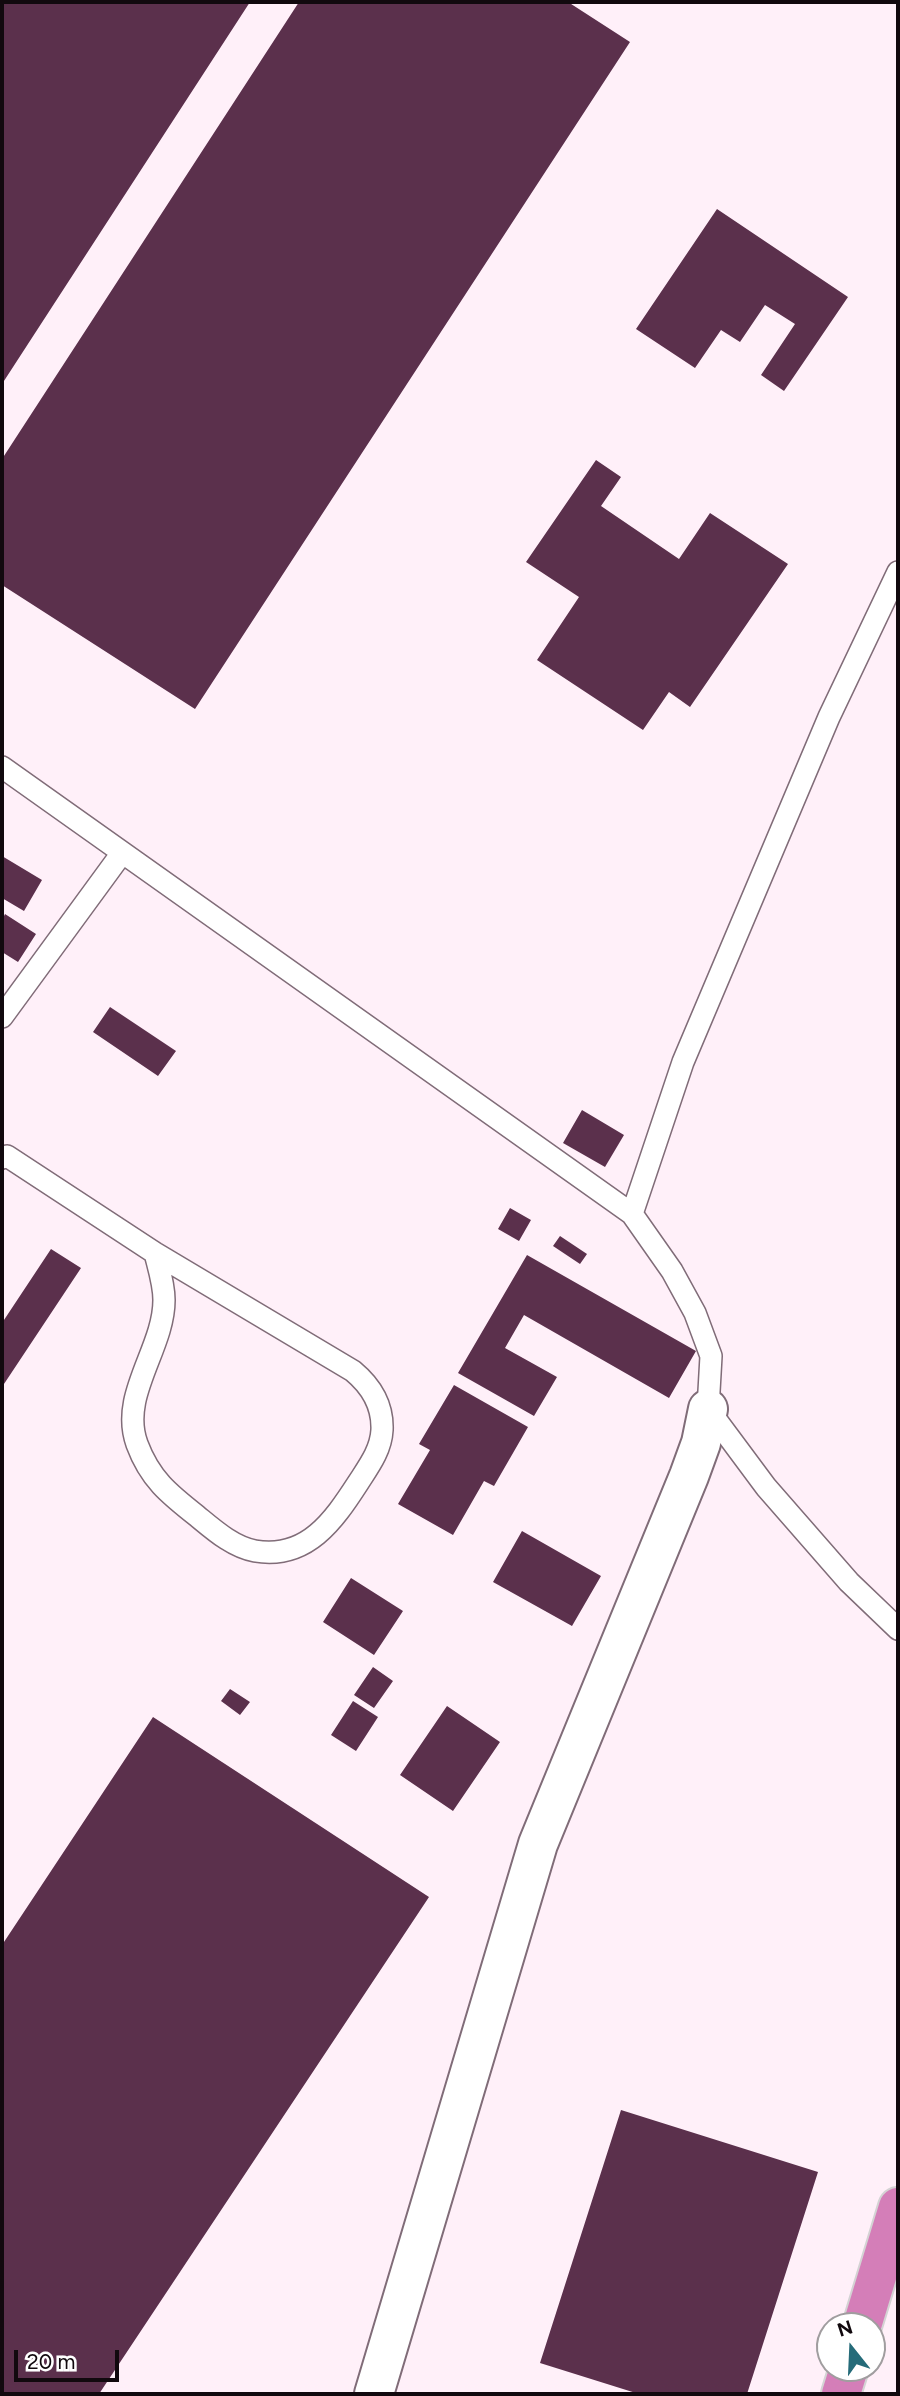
<!DOCTYPE html>
<html>
<head>
<meta charset="utf-8">
<style>
	body { margin:0 }
	#map { position:relative; width:900px; height:2396px; overflow:hidden; background:#fff0f9; font-family:Figtree,sans-serif }
	canvas { display:block }
	.frame { position:absolute; inset:0; border:4px solid #11090e; pointer-events:none }
	.north { position:absolute; left:816px; top:2312px; width:70px; height:70px; box-sizing:border-box; background:#fff; border:2px solid #a09d9f; border-radius:50%; rotate:342deg; font-size:19px; font-weight:700; line-height:28px; text-align:center; color:#11090e }
	.north::after { content:''; display:block; margin:auto; width:24px; height:32px; background:#256b79; clip-path:polygon(50% 0,100% 100%,50% 72%,0 100%) }
	.scale { position:absolute; left:14px; top:2350px; width:105px; height:32px; box-sizing:border-box; border:4px solid #11090e; border-top:0; padding-left:9px; font-size:21px; line-height:24px; white-space:nowrap; color:#11090e; -webkit-text-stroke:5px #fff; paint-order:stroke }
</style>
</head>
<body>
<div id="map">
<canvas width="900" height="2396"></canvas>
<div class="frame"></div>
<div class="north">N</div>
<div class="scale">20 m</div>
</div>
<script>
const ctx = document.querySelector('canvas').getContext('2d');
ctx.lineJoin = 'round';
function fillPath(path, color) {
  ctx.fillStyle = color;
  ctx.fill(path, 'evenodd');
}
function strokePath(path, color, width, dash) {
  ctx.strokeStyle = color;
  ctx.lineWidth = width;
  ctx.lineCap = dash ? 'butt' : 'round';
  ctx.setLineDash(dash || []);
  ctx.stroke(path);
}
const building = new Path2D(`
	M2 2H250L2 384Z
	M299 2H568L630 42 195 709 2 585V459Z
	M717 209 848 297 784 391 761 375 795 324 765 305 740 342 721 330 695 368 636 329Z
	M596 460 621 477 601 506 679 559 710 513 788 564 690 707 669 692 643 730 537 660 579 597 526 562Z
	M2 856 42 880 24 911 2 898Z
	M5 914 36 934 18 962 2 952V920Z
	M110 1007 176 1051 158 1076 93 1032Z
	M582 1110 624 1135 605 1167 563 1143Z
	M510 1208 531 1220 519 1241 498 1229Z
	M560 1236 587 1254 580 1264 553 1246Z
	M51 1249 81 1268 2 1387V1323Z
	M527 1255 696 1351 669 1398 524 1315 505 1348 557 1377 534 1416 458 1373Z
	M454 1385 528 1427 494 1486 484 1481 453 1535 398 1504 430 1450 419 1444Z
	M522 1531 601 1576 572 1626 493 1582Z
	M351 1578 403 1611 374 1655 323 1622Z
	M373 1667 393 1681 374 1708 354 1695Z
	M230 1689 250 1702 240 1715 221 1701Z
	M353 1701 378 1717 356 1751 331 1735Z
	M447 1706 500 1742 453 1811 400 1775Z
	M153 1717 429 1897 99 2394H2V1945Z
	M621 2110 818 2172 747 2394H639L540 2363Z`);
const service = new Path2D(`
	M2 767 632 1214 672 1271 695 1313 711 1356 708 1409 766 1487 849 1582 898 1629
	M2 1017 122 853
	M2 1158 7 1156 155 1253 353 1371C371 1386 383 1406 382 1430 381 1450 369 1466 358 1483 334 1520 307 1560 255 1551 233 1547 214 1530 197 1516 169 1494 150 1479 137 1444 119 1395 164 1349 164 1300 164 1284 159 1269 155 1253
	M632 1214 683 1062 829 717 898 572`);
const minor = new Path2D(`
	M374 2394 538 1844 689 1476 701 1443 708 1409`);
const trunk = new Path2D(`
	M862 2326 898 2207
	M841 2394 849 2368`);
fillPath(building, '#5b304c');
strokePath(service, '#806c78', 24);
strokePath(minor, '#806c78', 42);
strokePath(trunk, '#d4d3d4', 42);
strokePath(service, '#fff', 21);
strokePath(minor, '#fff', 38);
strokePath(trunk, '#d47eb8', 38);
</script>
</body>
</html>
